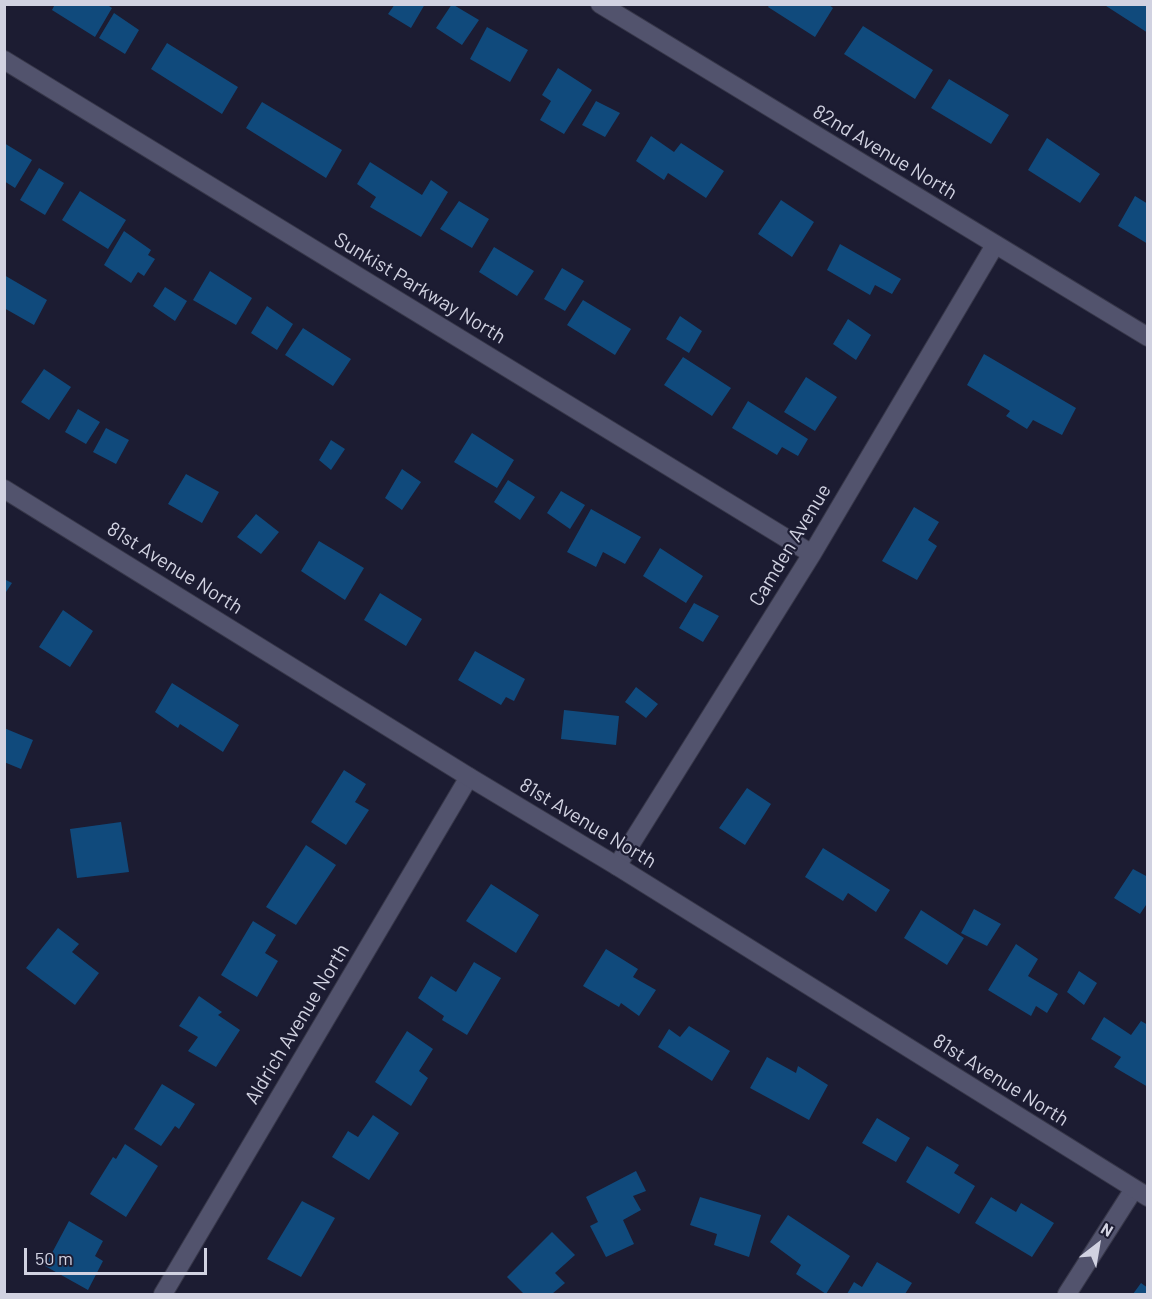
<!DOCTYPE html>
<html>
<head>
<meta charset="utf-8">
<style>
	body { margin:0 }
	#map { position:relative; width:1152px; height:1299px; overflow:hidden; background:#1c1c32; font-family:Barlow,sans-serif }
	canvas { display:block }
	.frame { position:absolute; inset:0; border:6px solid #d1d2e1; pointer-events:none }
	.north { position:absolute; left:1068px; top:1215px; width:60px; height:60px; -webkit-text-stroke:4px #1c1c32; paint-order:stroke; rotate:31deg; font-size:16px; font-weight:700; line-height:24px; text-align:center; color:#d1d2e1 }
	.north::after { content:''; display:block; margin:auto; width:21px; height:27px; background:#d1d2e1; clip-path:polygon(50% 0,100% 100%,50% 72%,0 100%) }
	.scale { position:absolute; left:24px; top:1248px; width:183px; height:27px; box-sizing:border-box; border:3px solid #d1d2e1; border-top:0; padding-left:8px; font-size:18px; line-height:21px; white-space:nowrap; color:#d1d2e1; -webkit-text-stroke:4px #1c1c32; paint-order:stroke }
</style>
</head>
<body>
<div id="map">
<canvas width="1152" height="1299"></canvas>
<div class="frame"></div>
<div class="north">N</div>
<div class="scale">50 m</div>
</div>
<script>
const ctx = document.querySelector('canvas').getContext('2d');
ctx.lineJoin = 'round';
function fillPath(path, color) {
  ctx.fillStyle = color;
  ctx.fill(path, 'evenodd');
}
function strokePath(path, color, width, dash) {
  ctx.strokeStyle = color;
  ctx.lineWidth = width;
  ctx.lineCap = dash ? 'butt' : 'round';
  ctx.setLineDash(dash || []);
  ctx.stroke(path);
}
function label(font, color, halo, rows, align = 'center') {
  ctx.font = font + ' Barlow,sans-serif';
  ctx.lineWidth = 4.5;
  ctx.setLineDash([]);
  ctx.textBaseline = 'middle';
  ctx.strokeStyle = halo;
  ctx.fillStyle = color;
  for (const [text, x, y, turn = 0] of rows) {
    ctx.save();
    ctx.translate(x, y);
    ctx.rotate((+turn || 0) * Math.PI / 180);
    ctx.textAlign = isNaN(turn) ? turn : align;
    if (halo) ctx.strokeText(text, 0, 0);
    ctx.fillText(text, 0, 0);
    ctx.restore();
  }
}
const building = new Path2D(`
	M55 4H106L112 8 95 37 52 10Z
	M395 4H425L411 28 388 14Z
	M452 4 479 20 462 45 436 28Z
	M770 4H828L833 8 815 37 768 7Z
	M1103 4H1148V33Z
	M114 13 139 30 125 54 99 38Z
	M863 26 933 70 915 99 844 54Z
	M487 27 528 50 510 82 470 59Z
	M167 43 238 87 222 114 151 69Z
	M558 68 592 90 564 134 540 120 551 101 542 95Z
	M949 79 1009 115 991 144 931 108Z
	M596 101 620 113 605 137 582 125Z
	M262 102 342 150 326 178 246 128Z
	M651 136 674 152 681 143 724 171 706 198 668 173 664 180 636 161Z
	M1047 138 1100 174 1080 203 1028 170Z
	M4 143 32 160 15 188 4 181Z
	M370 162 422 195 431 180 448 192 421 237 370 207 376 197 357 184Z
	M39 168 64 183 45 215 20 200Z
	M80 191 126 220 108 249 62 220Z
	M1135 196 1148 204V244L1118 226Z
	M781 200 814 222 792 257 758 234Z
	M459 201 489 219 472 248 440 229Z
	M124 231 151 250 148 255 155 259 144 276 138 272 131 283 104 265Z
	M840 244 901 279 892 294 875 285 870 295 827 270Z
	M494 247 534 271 517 296 479 272Z
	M562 268 584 281 565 311 544 299Z
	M210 271 252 298 236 325 193 300Z
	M4 275 47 300 34 325 4 308Z
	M165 287 187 301 175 321 153 306Z
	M583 300 631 329 615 355 567 325Z
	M267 306 293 324 277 350 251 333Z
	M680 316 702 331 689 353 666 339Z
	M848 319 871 335 856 360 833 344Z
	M303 328 351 359 333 386 285 355Z
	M984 354 1076 408 1062 435 1033 420 1027 429 1006 416 1010 411 967 385Z
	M683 357 731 388 712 416 664 385Z
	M44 369 71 387 49 420 21 402Z
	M806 377 837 397 815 431 784 412Z
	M748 401 808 439 798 456 782 447 777 455 732 428Z
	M78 409 100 422 86 444 65 432Z
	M106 428 129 440 116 464 93 452Z
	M472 433 514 460 497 488 454 462Z
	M331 440 345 449 331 470 319 460Z
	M402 469 421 482 402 510 385 498Z
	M186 474 219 492 202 523 168 504Z
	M508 480 535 497 520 520 494 502Z
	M561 491 585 505 570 529 547 513Z
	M914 507 939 522 928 540 937 546 917 580 882 561Z
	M591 509 641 537 625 564 603 552 596 567 567 552Z
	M256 514 279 532 261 554 237 537Z
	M319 541 364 568 345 600 301 571Z
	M660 548 703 576 686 603 643 576Z
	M4 579 12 583 4 595Z
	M380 593 422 619 406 646 364 620Z
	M694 603 719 616 703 642 679 628Z
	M63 610 93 631 70 667 39 647Z
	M475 651 525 679 514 701 506 697 501 705 458 680Z
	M172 683 239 725 223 752 180 724 178 728 155 712Z
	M636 687 658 704 646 718 625 702Z
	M564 710 619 716 616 745 561 739Z
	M4 728 33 740 21 769 4 762Z
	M344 770 366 784 355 802 369 810 346 845 311 822Z
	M747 788 771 804 745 845 719 828Z
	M121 822 129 872 77 878 70 829Z
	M306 845 336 865 296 925 266 907Z
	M823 848 890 890 876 912 848 893 843 901 805 877Z
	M1133 869 1148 877V902L1140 914 1114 898Z
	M491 884 539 915 516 953 466 921Z
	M974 909 1001 924 987 946 961 933Z
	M921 910 964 938 947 965 904 938Z
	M253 921 276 935 265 953 278 961 257 997 221 975Z
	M58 928 79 944 72 952 99 973 75 1005 26 968Z
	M1016 944 1038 959 1028 976 1058 994 1047 1013 1036 1006 1031 1016 988 990Z
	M606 949 638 969 633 977 656 990 639 1016 621 1003 619 1007 583 986Z
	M474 962 501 978 467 1035 442 1020 444 1016 418 998 431 976 456 992Z
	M1079 971 1097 983 1084 1005 1067 992Z
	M199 996 222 1012 218 1015 240 1030 216 1067 188 1051 198 1037 179 1026Z
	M1104 1017 1131 1035 1141 1021 1148 1025V1087L1114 1067 1121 1057 1091 1039Z
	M689 1026 730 1051 712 1081 658 1047 669 1029 680 1037Z
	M407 1031 433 1049 419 1071 428 1078 411 1106 375 1082Z
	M767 1057 796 1073 798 1066 828 1085 809 1120 750 1088Z
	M162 1084 195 1104 179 1129 175 1126 161 1146 134 1129Z
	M373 1115 399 1133 369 1180 332 1157 348 1131 358 1137Z
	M877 1118 910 1138 896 1162 862 1143Z
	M125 1144 158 1166 126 1217 90 1194 113 1157 116 1159Z
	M927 1146 959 1165 954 1173 975 1186 959 1214 906 1182Z
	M636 1171 646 1191 633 1196 641 1210 623 1220 634 1244 606 1257 590 1226 598 1222 586 1197Z
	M700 1197 761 1215 749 1257 714 1245 717 1234 690 1225Z
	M991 1197 1016 1212 1021 1203 1054 1223 1032 1257 975 1223Z
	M302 1201 335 1218 301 1277 267 1259Z
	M788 1215 850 1256 826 1294 796 1274 801 1265 770 1242Z
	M69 1221 103 1241 95 1256 103 1261 88 1290 45 1266Z
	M552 1232 575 1255 555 1273 565 1283 552 1294H524L507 1277Z
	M877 1262 912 1283 905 1294H847L854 1282 862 1287Z
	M1141 1283 1148 1288V1294H1133Z`);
const street = new Path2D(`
	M600 4 1148 337
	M4 60 812 554
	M617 866 812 554 995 245
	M163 1294 469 777
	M1067 1294 1134 1189`);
const secondary = new Path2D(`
	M4 489 469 777 617 866 1148 1197`);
const streetNames = [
	["82nd Avenue North",885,152,31],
	["Sunkist Parkway North",420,288,31],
	["Camden Avenue",790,545,-59],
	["81st Avenue North",175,568,32],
	["81st Avenue North",588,823,31],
	["Aldrich Avenue North",297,1024,-59],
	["81st Avenue North",1001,1080,32]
];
fillPath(building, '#104a7c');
strokePath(street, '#373749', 20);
strokePath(secondary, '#373749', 20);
strokePath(street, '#52536d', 18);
strokePath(secondary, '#52536d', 18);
label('20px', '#d1d2e1', '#1c1c32', streetNames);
</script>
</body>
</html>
